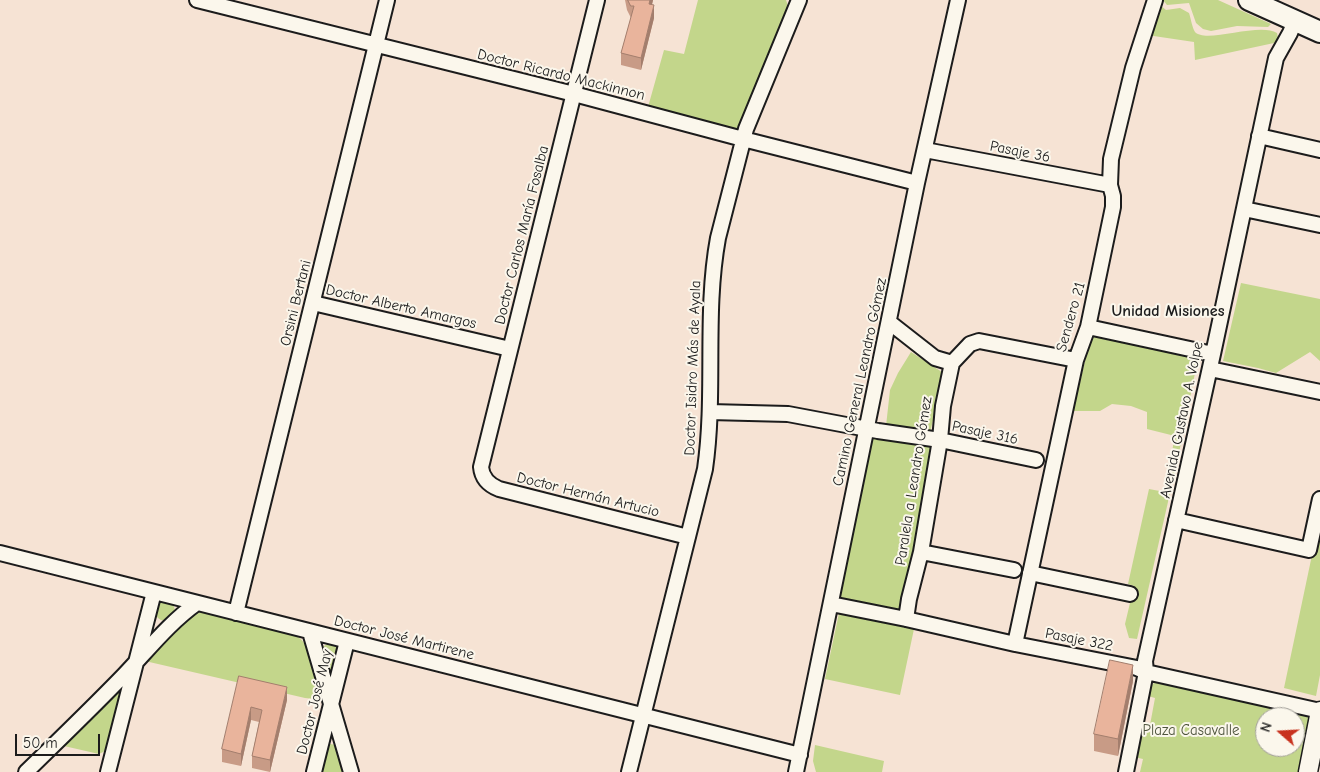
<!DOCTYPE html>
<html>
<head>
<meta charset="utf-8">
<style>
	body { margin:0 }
	#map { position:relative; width:1320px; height:772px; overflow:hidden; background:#f6e3d4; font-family:"Comic Neue",sans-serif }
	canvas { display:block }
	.north { position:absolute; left:1255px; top:707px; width:50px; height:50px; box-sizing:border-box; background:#fbf7ec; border:1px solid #a29f99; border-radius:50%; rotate:289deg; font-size:14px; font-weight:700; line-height:20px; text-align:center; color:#1c1c1c }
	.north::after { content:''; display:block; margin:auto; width:18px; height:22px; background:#c8321e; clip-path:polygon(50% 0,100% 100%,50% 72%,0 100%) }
	.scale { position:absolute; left:15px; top:734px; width:85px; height:22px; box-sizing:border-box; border:2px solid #1c1c1c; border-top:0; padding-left:6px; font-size:15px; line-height:18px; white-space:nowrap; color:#1c1c1c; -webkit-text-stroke:4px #fbf7ec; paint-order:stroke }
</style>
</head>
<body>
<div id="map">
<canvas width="1320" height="772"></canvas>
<div class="north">N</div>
<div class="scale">50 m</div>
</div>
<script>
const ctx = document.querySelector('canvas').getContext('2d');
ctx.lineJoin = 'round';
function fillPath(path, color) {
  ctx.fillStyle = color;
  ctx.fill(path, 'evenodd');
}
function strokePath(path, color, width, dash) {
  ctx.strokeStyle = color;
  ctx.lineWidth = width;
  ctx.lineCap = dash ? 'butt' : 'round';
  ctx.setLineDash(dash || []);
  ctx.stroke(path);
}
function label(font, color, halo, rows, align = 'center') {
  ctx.font = font + ' "Comic Neue",sans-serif';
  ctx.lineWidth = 4;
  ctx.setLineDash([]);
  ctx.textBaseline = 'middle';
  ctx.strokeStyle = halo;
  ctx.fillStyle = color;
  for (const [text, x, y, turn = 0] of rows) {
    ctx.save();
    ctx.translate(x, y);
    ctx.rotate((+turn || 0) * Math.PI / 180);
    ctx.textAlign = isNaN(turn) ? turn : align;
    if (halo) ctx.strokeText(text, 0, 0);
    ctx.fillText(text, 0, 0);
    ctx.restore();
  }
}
const green = new Path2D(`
	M698 0H786L788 6 789 14 738 131 648 107 664 50 684 54Z
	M1163 0H1218L1271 24 1268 27 1237 26 1211 31 1203 29 1196 23 1189 3 1167 5Z
	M1160 5 1166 10 1180 8 1189 13C1191 19 1192 27 1195 32 1206 44 1259 22 1277 33L1278 38 1274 43 1195 60 1194 42 1147 35Z
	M1241 283 1320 299V361L1310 352 1276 373 1258 368 1223 361Z
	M1091 336 1198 358 1173 483 1166 482 1175 436 1147 429V412L1131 406 1112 404 1100 411H1073Z
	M911 352 945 374 930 432 886 426 890 390 898 373Z
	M873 436 933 447 901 612 840 599Z
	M1149 489 1170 493 1137 639 1129 638 1125 624 1134 586 1128 584Z
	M1320 517V675L1316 696 1284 688Z
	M155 611a10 10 0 1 1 20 0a10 10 0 1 1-20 0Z
	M202 612 292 633C296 636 301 638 304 643 315 655 319 684 324 700L305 698 145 661C157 646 183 616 202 612Z
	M839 613 914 629 900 695 825 679Z
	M329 643 336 645 339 647 333 671 326 668 321 653 324 646Z
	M1155 682H1158L1312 716 1300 772H1140L1143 759 1134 757 1142 723 1150 725 1155 698 1148 696 1150 687ZM1265 717H1295V747H1265Z
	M124 683 110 745 105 751 99 754 64 746 63 743Z
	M330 744 336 745 346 772H321L327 747Z
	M815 745 884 761 882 772H816L813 761Z`);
const minor = new Path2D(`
	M197 0 574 94 743 139 917 183
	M597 0 481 467C482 478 489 485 499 489L688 537
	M1259 136 1320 150
	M925 150 1110 185
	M1244 209 1320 225
	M313 303 510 349
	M889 322 935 358 952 363
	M1088 327 1213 354
	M1210 369 1320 392
	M710 412 788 414 878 431 940 440 1036 460
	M1176 520 1309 550 1320 499
	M921 552 1014 570
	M0 553 800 755
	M1030 573 1130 594
	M831 604 906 619 1015 644 1137 668 1146 672 1320 711
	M236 613 387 0
	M906 619 909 599 921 552 940 440 943 406 952 363 970 344 979 341 1076 360
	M310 632 351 772
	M1015 644 1076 360 1088 327 1113 207V196L1110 185 1111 159 1133 68 1155 0
	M26 772C59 740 92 708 124 675 148 650 169 623 197 603
	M108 772 154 592
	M314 772 347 641
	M629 772 705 469C716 392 704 314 718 238L746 129 799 0
	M796 772 917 183 958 0
	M1126 772 1146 672 1145 661 1213 354 1276 58 1290 33 1295 21`);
const tertiary = new Path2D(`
	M1308 772 1320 711`);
const secondary = new Path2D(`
	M1249 0 1320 32`);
const wall = new Path2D(`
	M625 0H653L652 5 654 18 641 70 621 65V53L631 18 627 10Z
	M239 676 287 700 270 772 252 768V756L259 722 251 720 241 766 222 762V749Z
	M1133 681 1118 756 1094 751V734Z`);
const shadedWall = new Path2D(`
	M650 0H653L649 16V4Z
	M654 5V18L641 70V58Z
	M1133 665V681L1118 756V739Z
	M287 687V700L270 772V760Z
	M251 707V720L241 766V754Z`);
const building = new Path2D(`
	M628 0H650L649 4 654 5 641 58 621 53 634 6H631Z
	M1110 660 1133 665 1118 739 1094 734Z
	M239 676 287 687 270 760 252 756 262 710 251 707 241 754 222 749Z`);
const streetNames = [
	["Doctor Ricardo Mackinnon",561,75,14],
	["Pasaje 36",1020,152,11],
	["Doctor Carlos María Fosalba",522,235,-76],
	["Orsini Bertani",296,303,-76],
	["Doctor Alberto Amargos",401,307,13],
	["Sendero 21",1071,317,-74],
	["Doctor Isidro Más de Ayala",693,368,-88],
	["Camino General Leandro Gómez",860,382,-78],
	["Avenida Gustavo A. Volpe",1182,420,-78],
	["Pasaje 316",985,433,12],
	["Paralela a Leandro Gómez",914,481,-81],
	["Doctor Hernán Artucio",588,495,14],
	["Doctor José Martirene",404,638,14],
	["Pasaje 322",1079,640,11],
	["Doctor José May",315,702,-76]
];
const parkNames = [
	["Plaza Casavalle",1191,731]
];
const neighbourhoodNames = [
	["Unidad Misiones",1168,311]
];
fillPath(green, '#c3d68b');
strokePath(minor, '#1c1c1c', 18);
strokePath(tertiary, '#1c1c1c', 21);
strokePath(secondary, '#1c1c1c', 24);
strokePath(minor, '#fbf7ec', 14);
strokePath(tertiary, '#fbf7ec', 18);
strokePath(secondary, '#fbf7ec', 20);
fillPath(wall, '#c89b86');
fillPath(shadedWall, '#a37e6d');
fillPath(building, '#e9b49c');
strokePath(building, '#a37e6d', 1);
label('15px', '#1c1c1c', '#fbf7ec', streetNames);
label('15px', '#4e543d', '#fbf7ec', parkNames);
label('bold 16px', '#1c1c1c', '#fbf7ec', neighbourhoodNames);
</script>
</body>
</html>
